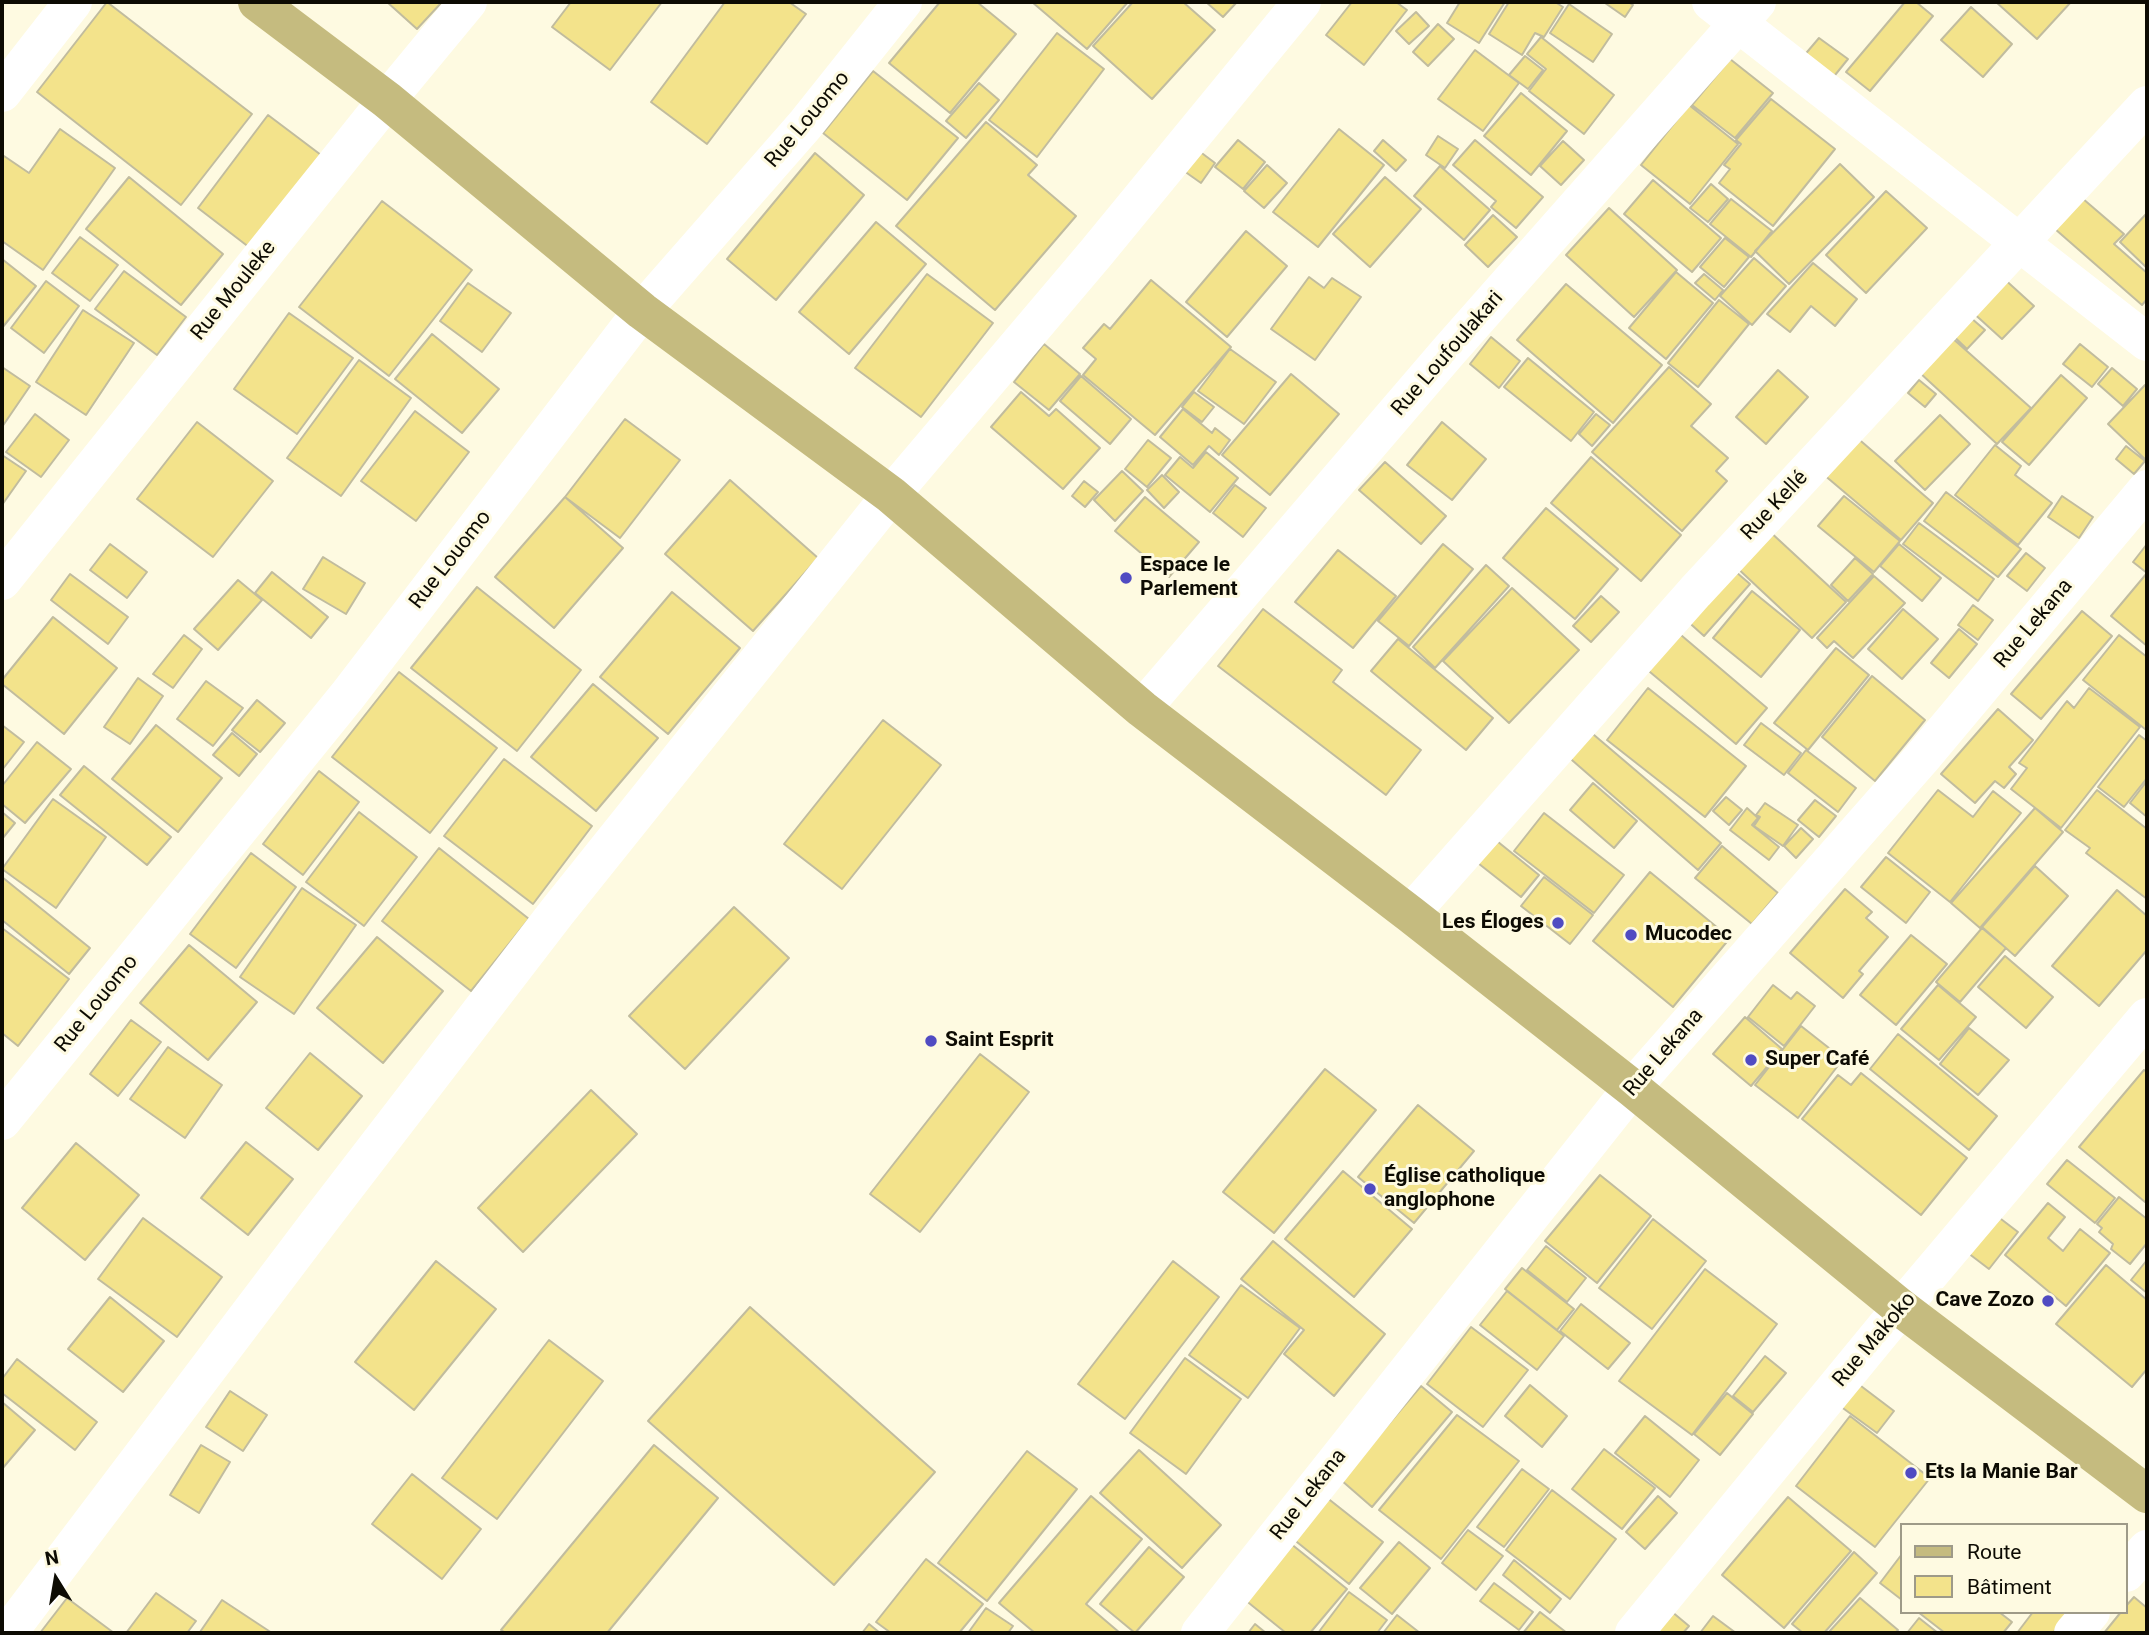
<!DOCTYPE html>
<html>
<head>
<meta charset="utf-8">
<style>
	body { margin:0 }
	#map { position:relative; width:2149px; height:1635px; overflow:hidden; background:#fefae1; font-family:Roboto,sans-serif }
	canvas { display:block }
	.frame { position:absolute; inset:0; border:4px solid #0d0b03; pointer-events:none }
	.legend { position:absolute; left:1900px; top:1523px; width:228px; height:91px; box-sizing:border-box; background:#fefae1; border:2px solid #9e9a88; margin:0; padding:9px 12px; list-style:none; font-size:21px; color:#0d0b03 }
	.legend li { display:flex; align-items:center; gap:14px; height:35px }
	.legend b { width:35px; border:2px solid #9e9a88 }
	.north { position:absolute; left:21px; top:1544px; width:70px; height:70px; -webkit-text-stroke:5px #fefae1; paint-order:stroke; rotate:349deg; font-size:19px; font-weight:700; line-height:28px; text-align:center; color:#0d0b03 }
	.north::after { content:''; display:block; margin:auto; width:24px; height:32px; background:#0d0b03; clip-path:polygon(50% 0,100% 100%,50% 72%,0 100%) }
</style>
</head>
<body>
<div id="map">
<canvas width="2149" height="1635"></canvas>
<div class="frame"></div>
<ul class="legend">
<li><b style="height:9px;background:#c5bb7f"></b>Route</li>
<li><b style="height:19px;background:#f3e38b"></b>Bâtiment</li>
</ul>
<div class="north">N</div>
</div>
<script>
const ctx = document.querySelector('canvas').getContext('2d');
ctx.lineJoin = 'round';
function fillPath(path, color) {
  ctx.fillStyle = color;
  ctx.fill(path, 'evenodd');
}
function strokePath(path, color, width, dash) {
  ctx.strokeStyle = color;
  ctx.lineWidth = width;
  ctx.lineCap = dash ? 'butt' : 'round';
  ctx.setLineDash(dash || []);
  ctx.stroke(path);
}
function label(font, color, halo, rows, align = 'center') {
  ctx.font = font + ' Roboto,sans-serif';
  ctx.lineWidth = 6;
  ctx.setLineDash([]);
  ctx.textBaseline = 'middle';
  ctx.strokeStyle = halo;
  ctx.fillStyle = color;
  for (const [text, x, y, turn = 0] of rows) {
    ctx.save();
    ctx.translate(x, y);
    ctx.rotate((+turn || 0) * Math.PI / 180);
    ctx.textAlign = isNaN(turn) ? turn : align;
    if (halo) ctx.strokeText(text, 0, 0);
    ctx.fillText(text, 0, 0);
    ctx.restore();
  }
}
const building = new Path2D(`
	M107 2 252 114 181 205 37 92Z
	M387 2H442L417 29Z
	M571 2H662L610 70 552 27Z
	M725 2H789L806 14 707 144 651 102Z
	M940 2H977L1016 34 950 113 889 63Z
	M1032 2H1128L1087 49Z
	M1133 2H1183L1215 30 1152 99 1093 46Z
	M1206 2H1237L1223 17Z
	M1352 2H1396L1407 10 1364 65 1326 35Z
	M1460 2H1505L1479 43 1447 23Z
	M1509 2H1555L1563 7 1544 37 1535 33 1522 55 1489 34Z
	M1606 2H1628L1633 5 1625 17 1605 3Z
	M1905 2H1916L1933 16 1870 91 1846 72Z
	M1996 2H2071L2037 39Z
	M1569 4 1612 34 1593 62 1550 33Z
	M1971 7 2012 44 1983 77 1941 40Z
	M1416 12 1429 26 1409 44 1396 31Z
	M1438 24 1454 39 1428 66 1413 52Z
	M1057 33 1104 69 1037 157 989 120Z
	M1541 37 1614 95 1584 134 1529 91 1546 69 1527 54Z
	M1819 38 1848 59 1831 80 1802 58Z
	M1475 50 1519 83 1483 131 1438 99Z
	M1525 56 1543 70 1528 89 1509 75Z
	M1730 59 1773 93 1735 138 1692 105Z
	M873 71 958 138 907 200 823 133Z
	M979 83 999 100 966 138 946 121Z
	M1521 93 1567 131 1531 175 1484 136Z
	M1771 99 1835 149 1773 226 1719 183 1730 169 1724 165 1741 144 1736 140Z
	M1689 105 1738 144 1690 204 1641 165Z
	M268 115 325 158 254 251 198 208Z
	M986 122 1037 165 1028 175 1076 216 995 310 896 226Z
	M60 129 115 168 43 270 2 241V159L4 156 29 173Z
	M1339 129 1384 165 1318 247 1273 212Z
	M1438 136 1458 149 1445 168 1426 155Z
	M1238 140 1265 162 1243 189 1215 167Z
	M1383 140 1406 160 1396 171 1374 151Z
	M1475 140 1543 197 1516 228 1491 207 1496 201 1453 165Z
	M1563 141 1584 160 1561 185 1540 166Z
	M1199 151 1215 163 1201 183 1184 171Z
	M815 153 864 195 776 300 727 259Z
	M1840 164 1874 197 1789 284 1755 251Z
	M1267 165 1287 183 1264 208 1244 191Z
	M1440 166 1490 210 1464 240 1414 196Z
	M129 177 223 254 181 305 86 229Z
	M1385 177 1421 209 1370 267 1333 234Z
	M1653 180 1721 238 1692 272 1624 214Z
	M1711 184 1728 199 1708 222 1690 208Z
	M1886 191 1927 228 1866 293 1826 255Z
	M2082 198 2124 234 2114 244 2147 273V299L2142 305 2055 229Z
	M1731 199 1772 231 1751 257 1710 224Z
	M382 201 472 270 389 376 299 307Z
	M1609 208 1677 270 1634 317 1566 255Z
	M2147 213V268L2120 242Z
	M1493 215 1517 237 1488 267 1465 245Z
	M876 222 926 264 849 354 799 312Z
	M1246 231 1287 266 1227 337 1186 302Z
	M80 237 118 265 90 301 52 273Z
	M1725 238 1749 257 1724 287 1700 267Z
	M1754 258 1786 286 1752 325 1720 296Z
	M2 259 36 286 2 328Z
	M1813 263 1857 299 1835 326 1811 306 1790 332 1767 314Z
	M124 271 186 317 157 355 95 309Z
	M1676 272 1713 303 1666 359 1629 328Z
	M927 274 993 323 921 417 855 368Z
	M1704 274 1723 290 1715 300 1695 283Z
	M2001 276 2034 306 2002 339 1970 310Z
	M1309 277 1324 288 1332 278 1361 297 1315 360 1271 329Z
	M1151 280 1231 347 1155 435 1083 375 1096 359 1083 348 1104 324 1110 329Z
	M46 281 79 306 44 353 11 328Z
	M468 283 511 313 482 352 440 321Z
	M1566 284 1662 365 1613 423 1517 340Z
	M1719 300 1749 324 1698 387 1668 363Z
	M83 310 134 343 86 415 36 382Z
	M1964 312 1985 330 1967 349 1947 330Z
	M289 313 353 358 297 434 234 389Z
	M432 334 499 389 462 433 395 379Z
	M1491 337 1520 361 1499 388 1470 364Z
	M1951 337 2031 408 1997 444 1919 372Z
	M1044 344 1080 374 1049 410 1014 382Z
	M2080 344 2108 367 2092 387 2063 364Z
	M1230 349 1276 382 1244 424 1198 391Z
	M1528 358 1594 412 1571 441 1504 387Z
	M359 360 411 398 341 496 287 458Z
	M2 367 30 386 2 427Z
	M1669 367 1711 404 1691 426 1728 458 1716 471 1727 481 1682 531 1592 452Z
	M2112 368 2137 389 2123 406 2098 384Z
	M1778 370 1808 397 1766 444 1736 417Z
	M1291 374 1339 414 1270 495 1222 455Z
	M2061 375 2087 398 2029 465 2002 442Z
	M1081 376 1131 419 1110 444 1060 401Z
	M1919 380 1936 394 1925 407 1908 393Z
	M2145 385 2147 387V461L2108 424Z
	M1021 392 1049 416 1056 409 1100 448 1063 489 991 427Z
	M1194 392 1214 407 1202 422 1182 407Z
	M1183 409 1212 433 1215 428 1230 440 1219 455 1209 446 1193 465 1160 437Z
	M415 411 469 452 416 521 361 481Z
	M35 414 69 440 41 477 6 452Z
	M1596 414 1610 425 1592 446 1579 434Z
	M1940 415 1970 444 1925 490 1895 461Z
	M625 419 680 460 620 538 565 497Z
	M197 422 273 481 213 557 137 499Z
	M1442 422 1486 459 1452 500 1407 465Z
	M1855 436 1933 503 1901 540 1823 474Z
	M1148 440 1171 458 1147 487 1125 469Z
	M1995 445 2021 466 2015 475 2052 503 2018 545 1955 495Z
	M2126 446 2145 461 2134 474 2116 459Z
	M1206 452 1238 478 1210 512 1165 475 1180 457 1193 468Z
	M2 455 26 471 2 505Z
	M1591 457 1681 535 1641 581 1551 503Z
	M1385 462 1446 516 1421 544 1359 490Z
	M1122 471 1143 491 1115 521 1094 500Z
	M1162 475 1179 492 1164 508 1147 490Z
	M730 480 818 558 753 631 665 554Z
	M1084 481 1098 492 1085 507 1072 496Z
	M1235 485 1266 508 1243 537 1213 513Z
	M1946 492 2021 549 1998 577 1924 521Z
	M1844 496 1900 541 1874 572 1818 526Z
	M2062 496 2093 517 2079 538 2048 517Z
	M565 497 623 548 554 628 495 577Z
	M1145 497 1199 542 1169 577 1115 531Z
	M1546 508 1618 569 1575 619 1503 558Z
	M1919 523 1994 579 1978 601 1903 544Z
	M1767 529 1846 602 1812 638 1733 564Z
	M110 544 147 572 127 598 90 570Z
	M1443 544 1473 569 1409 646 1378 621Z
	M1899 544 1941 578 1922 601 1880 566Z
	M2147 544V573L2133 562Z
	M1338 550 1396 596 1353 648 1295 602Z
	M2026 553 2045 568 2027 591 2007 576Z
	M323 557 365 583 346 614 303 589Z
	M1855 558 1873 574 1848 601 1831 585Z
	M1486 565 1509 586 1435 668 1413 647Z
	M1729 566 1750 584 1704 636 1684 618Z
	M272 572 328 617 311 638 255 593Z
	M2147 573V646L2111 616Z
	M70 574 128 617 108 644 51 600Z
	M1874 576 1905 603 1853 658 1834 641 1827 648 1817 638Z
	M238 580 262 600 218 650 194 629Z
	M477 587 581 670 517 751 411 668Z
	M1512 588 1579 650 1509 723 1443 661Z
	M1752 591 1800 630 1761 677 1713 638Z
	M672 592 740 648 668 734 600 677Z
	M1601 596 1619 612 1591 642 1573 626Z
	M1973 605 1993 620 1978 640 1958 625Z
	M1263 609 1342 670 1333 682 1421 750 1386 795 1218 666Z
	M1903 609 1938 639 1902 679 1868 649Z
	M2082 611 2112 636 2041 719 2011 694Z
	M53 617 117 668 64 734 2 684V680Z
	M1959 629 1977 644 1949 678 1931 663Z
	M1675 630 1767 708 1736 744 1644 667Z
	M184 635 202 649 173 688 153 674Z
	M2119 635 2147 657V727L2145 729 2083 680Z
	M1398 639 1493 718 1466 750 1371 671Z
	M1836 648 1869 675 1808 750 1774 723Z
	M399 672 497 748 430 833 332 757Z
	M1872 676 1925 720 1875 781 1822 737Z
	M138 678 163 696 130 744 104 727Z
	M206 681 243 708 213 746 177 719Z
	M593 684 658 738 596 811 531 757Z
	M1648 688 1746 766 1705 817 1607 740Z
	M2089 688 2140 727 2061 828 2011 789 2027 768 2019 763 2067 701 2074 708Z
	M257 700 285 723 260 752 232 730Z
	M1998 709 2033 740 2009 767 2016 774 2004 788 1995 781 1975 803 1941 774Z
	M883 720 941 765 842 889 784 844Z
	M1761 723 1801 753 1784 775 1744 745Z
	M2 725 24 742 2 770Z
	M156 725 222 778 178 832 112 779Z
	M1587 729 1721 843 1698 870 1565 754Z
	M232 733 257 754 239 776 213 755Z
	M2139 735 2147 741V778L2124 807 2098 787Z
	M37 742 71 769 25 823 2 804V786Z
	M1806 750 1856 788 1838 812 1788 773Z
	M504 759 592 826 533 904 444 836Z
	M84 766 171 837 147 865 60 795Z
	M319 771 359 802 303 875 263 844Z
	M2147 781V817L2130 803Z
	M1593 783 1637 821 1614 848 1570 810Z
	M1938 790 1973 817 1993 791 2021 813 1950 902 1888 853Z
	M2097 790 2147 829V899L2086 853 2090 848 2065 830Z
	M1726 797 1742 810 1729 825 1713 811Z
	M53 799 106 837 56 908 2 869Z
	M1815 800 1836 816 1819 837 1798 820Z
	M1765 803 1798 825 1783 846 1754 826 1760 817 1756 815Z
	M1747 808 1758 818 1752 825 1779 847 1769 860 1730 830Z
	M2035 808 2063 832 1980 928 1951 903Z
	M2 812 15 823 2 839Z
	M359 812 417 857 364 926 306 882Z
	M1544 813 1624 875 1594 913 1514 851Z
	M1801 828 1813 839 1796 858 1784 846Z
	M1487 833 1539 875 1521 897 1469 856Z
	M1722 846 1778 893 1752 924 1695 878Z
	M439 848 529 919 471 991 382 921Z
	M251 853 296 887 236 968 190 934Z
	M1886 857 1930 892 1906 923 1861 887Z
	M2035 866 2068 896 2015 956 1982 927Z
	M1650 872 1730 938 1673 1007 1593 941Z
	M2 877 90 948 69 974 2 920Z
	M1544 877 1593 915 1570 944 1521 906Z
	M302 888 356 925 294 1014 240 977Z
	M1845 889 1872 912 1866 918 1888 937 1859 971 1863 974 1843 998 1790 953Z
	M2117 890 2147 916V950L2099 1006 2052 966Z
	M734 907 789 958 685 1069 629 1016Z
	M2 928 69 979 18 1046 2 1033Z
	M1982 928 2006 948 1960 1002 1936 982Z
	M1911 935 1947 964 1896 1025 1860 995Z
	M377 937 443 991 383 1063 317 1008Z
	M189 945 257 1002 208 1060 140 1003Z
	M2005 956 2053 997 2026 1028 1978 987Z
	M1773 985 1791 999 1797 992 1815 1006 1784 1046 1748 1017Z
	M1938 985 1976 1017 1939 1060 1901 1029Z
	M1745 1017 1782 1049 1751 1086 1713 1054Z
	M131 1020 161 1042 118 1096 90 1074Z
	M1801 1026 1843 1059 1798 1118 1755 1085Z
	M1969 1028 2009 1060 1978 1095 1940 1064Z
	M1898 1034 1997 1116 1969 1150 1870 1069Z
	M168 1047 222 1085 185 1138 130 1099Z
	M310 1053 362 1096 318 1150 266 1108Z
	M980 1054 1029 1092 920 1232 870 1194Z
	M1325 1069 1376 1110 1274 1233 1223 1192Z
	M2144 1070 2147 1072V1200L2145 1202 2079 1147Z
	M1861 1073 1967 1158 1921 1215 1802 1119 1838 1075 1851 1085Z
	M591 1090 637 1134 523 1252 478 1208Z
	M1418 1105 1474 1151 1414 1223 1358 1177Z
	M246 1142 293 1179 248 1235 201 1198Z
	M76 1143 139 1195 85 1260 22 1208Z
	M2067 1160 2115 1198 2095 1223 2047 1184Z
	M1343 1171 1412 1229 1354 1297 1285 1239Z
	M1600 1175 1651 1216 1597 1283 1545 1241Z
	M2119 1197 2147 1219V1243L2130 1264 2111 1249 2113 1244 2099 1232 2102 1228 2097 1224Z
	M2048 1203 2065 1217 2048 1238 2063 1251 2080 1229 2110 1253 2066 1306 2005 1255Z
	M1997 1216 2018 1232 1989 1269 1968 1253Z
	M143 1218 222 1277 177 1337 98 1279Z
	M1653 1219 1706 1261 1652 1329 1599 1288Z
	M1273 1241 1385 1334 1334 1396 1284 1354 1304 1330 1241 1279Z
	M1546 1246 1586 1278 1567 1302 1527 1270Z
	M2147 1260V1293L2131 1280Z
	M436 1261 496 1309 414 1410 355 1362Z
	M1173 1261 1219 1297 1125 1419 1078 1384Z
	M2106 1265 2147 1300V1369L2132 1387 2056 1324Z
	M1522 1268 1574 1309 1557 1330 1505 1289Z
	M1705 1269 1777 1324 1692 1435 1619 1381Z
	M1241 1285 1300 1328 1248 1398 1189 1355Z
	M1507 1291 1564 1336 1537 1370 1480 1325Z
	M110 1297 164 1341 123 1392 68 1349Z
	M1581 1304 1630 1343 1608 1369 1560 1331Z
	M750 1307 935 1472 834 1585 648 1421Z
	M1471 1327 1528 1370 1483 1427 1427 1384Z
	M549 1340 603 1381 497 1519 442 1478Z
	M1765 1356 1786 1373 1753 1412 1733 1396Z
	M1185 1358 1241 1399 1186 1474 1130 1433Z
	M17 1359 97 1422 75 1450 2 1393V1379Z
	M1857 1383 1894 1411 1877 1433 1840 1406Z
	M1530 1385 1567 1416 1542 1447 1505 1416Z
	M1421 1386 1452 1412 1372 1507 1341 1480Z
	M230 1391 267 1415 243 1451 206 1427Z
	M1727 1393 1753 1414 1720 1455 1694 1434Z
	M2 1402 35 1430 2 1469Z
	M1457 1415 1519 1461 1441 1559 1379 1510Z
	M1645 1416 1699 1460 1670 1497 1615 1453Z
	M1850 1416 1930 1478 1875 1547 1796 1486Z
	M201 1445 230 1462 199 1513 170 1495Z
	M654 1445 718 1498 607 1633H506L501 1630Z
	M1604 1449 1655 1488 1622 1529 1572 1489Z
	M1139 1450 1221 1525 1182 1568 1100 1493Z
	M1027 1451 1077 1489 987 1601 938 1563Z
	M1522 1469 1549 1489 1504 1547 1477 1527Z
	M412 1474 481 1529 442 1579 372 1524Z
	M1552 1490 1616 1539 1570 1599 1506 1550Z
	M1321 1493 1383 1542 1349 1584 1287 1534Z
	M1091 1496 1142 1539 1086 1604 1120 1633H1035L999 1603Z
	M1658 1496 1677 1513 1645 1549 1626 1532Z
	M1788 1497 1851 1551 1784 1628 1722 1575Z
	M1468 1530 1503 1556 1476 1590 1442 1563Z
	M1285 1539 1347 1589 1310 1633H1286L1239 1595Z
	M1399 1542 1430 1568 1392 1614 1360 1588Z
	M1149 1547 1184 1577 1135 1633 1100 1604Z
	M1854 1552 1877 1573 1824 1633H1803L1792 1624Z
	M1902 1554V1600L1880 1583Z
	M926 1559 983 1604 959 1633H891L876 1622Z
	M1514 1560 1561 1599 1550 1613 1503 1575Z
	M1494 1583 1533 1612 1519 1630 1480 1601Z
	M1349 1592 1387 1620 1377 1633H1318Z
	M156 1593 196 1621 187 1633H126Z
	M2134 1597 2147 1608 2146 1633H2104L2121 1612H2126V1606Z
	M67 1598 114 1633H40Z
	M1860 1598 1898 1630 1895 1633H1828Z
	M222 1600 272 1633 200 1632Z
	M1665 1606 1689 1626 1683 1633H1650Z
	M986 1608 1013 1626 1008 1633H968Z
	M1540 1612 1567 1633H1523Z
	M1918 1612H1999L2012 1622 2003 1633H1945Z
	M2033 1612H2069L2053 1633H2017Z
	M1397 1615 1420 1633H1383Z
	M1713 1616 1736 1633H1700Z
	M1919 1618 1938 1633H1907Z
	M869 1624 880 1633H862Z
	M1255 1624 1266 1633H1248Z`);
const minor = new Path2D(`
	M1711 2 2147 342
	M2 93 73 2
	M2 581 387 100 468 2
	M1142 709 1448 352 1757 2
	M1410 914 1695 592 2147 105
	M2 1121 348 695 642 311 805 125 903 2
	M2126 1573 2147 1549
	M8 1633 318 1223 557 912 891 495 1096 253 1302 2
	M1200 1633 1632 1088 1921 759 2147 489
	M1634 1633 1901 1308 2147 1017
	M2073 1633 2091 1612`);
const major = new Path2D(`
	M257 2 387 100 642 311 891 495 1142 709 1410 914 1632 1088 1901 1308 2147 1494`);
const markers = [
	[1126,578,7,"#504bc2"],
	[1558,923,7,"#504bc2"],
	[1631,935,7,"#504bc2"],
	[931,1041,7,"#504bc2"],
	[1751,1060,7,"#504bc2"],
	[1370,1189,7,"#504bc2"],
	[2048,1301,7,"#504bc2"],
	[1911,1473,7,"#504bc2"]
];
const streetNames = [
	["Rue Louomo",808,120,-50],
	["Rue Mouleke",234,291,-51],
	["Rue Loufoulakari",1448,354,-49],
	["Rue Kellé",1775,506,-47],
	["Rue Louomo",451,560,-52],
	["Rue Lekana",2034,624,-50],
	["Rue Louomo",97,1004,-51],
	["Rue Lekana",1664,1053,-49],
	["Rue Makoko",1875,1340,-50],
	["Rue Lekana",1309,1495,-52]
];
const poiNames = [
	["Espace le",1140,566],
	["Parlement",1140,590],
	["Les Éloges",1544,923,"right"],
	["Mucodec",1645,935],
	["Saint Esprit",945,1041],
	["Super Café",1765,1060],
	["Église catholique",1384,1177],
	["anglophone",1384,1201],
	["Cave Zozo",2034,1301,"right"],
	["Ets la Manie Bar",1925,1473]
];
fillPath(building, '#f3e38b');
strokePath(building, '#c1bc9e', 2);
strokePath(minor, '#fff', 38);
strokePath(major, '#c5bb7f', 38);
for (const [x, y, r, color] of markers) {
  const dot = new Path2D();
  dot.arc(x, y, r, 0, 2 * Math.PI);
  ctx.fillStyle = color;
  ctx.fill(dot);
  strokePath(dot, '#fefae1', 2.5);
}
label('21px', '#0d0b03', '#fefae1', streetNames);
label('bold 21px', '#0d0b03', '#fefae1', poiNames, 'left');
</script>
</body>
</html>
